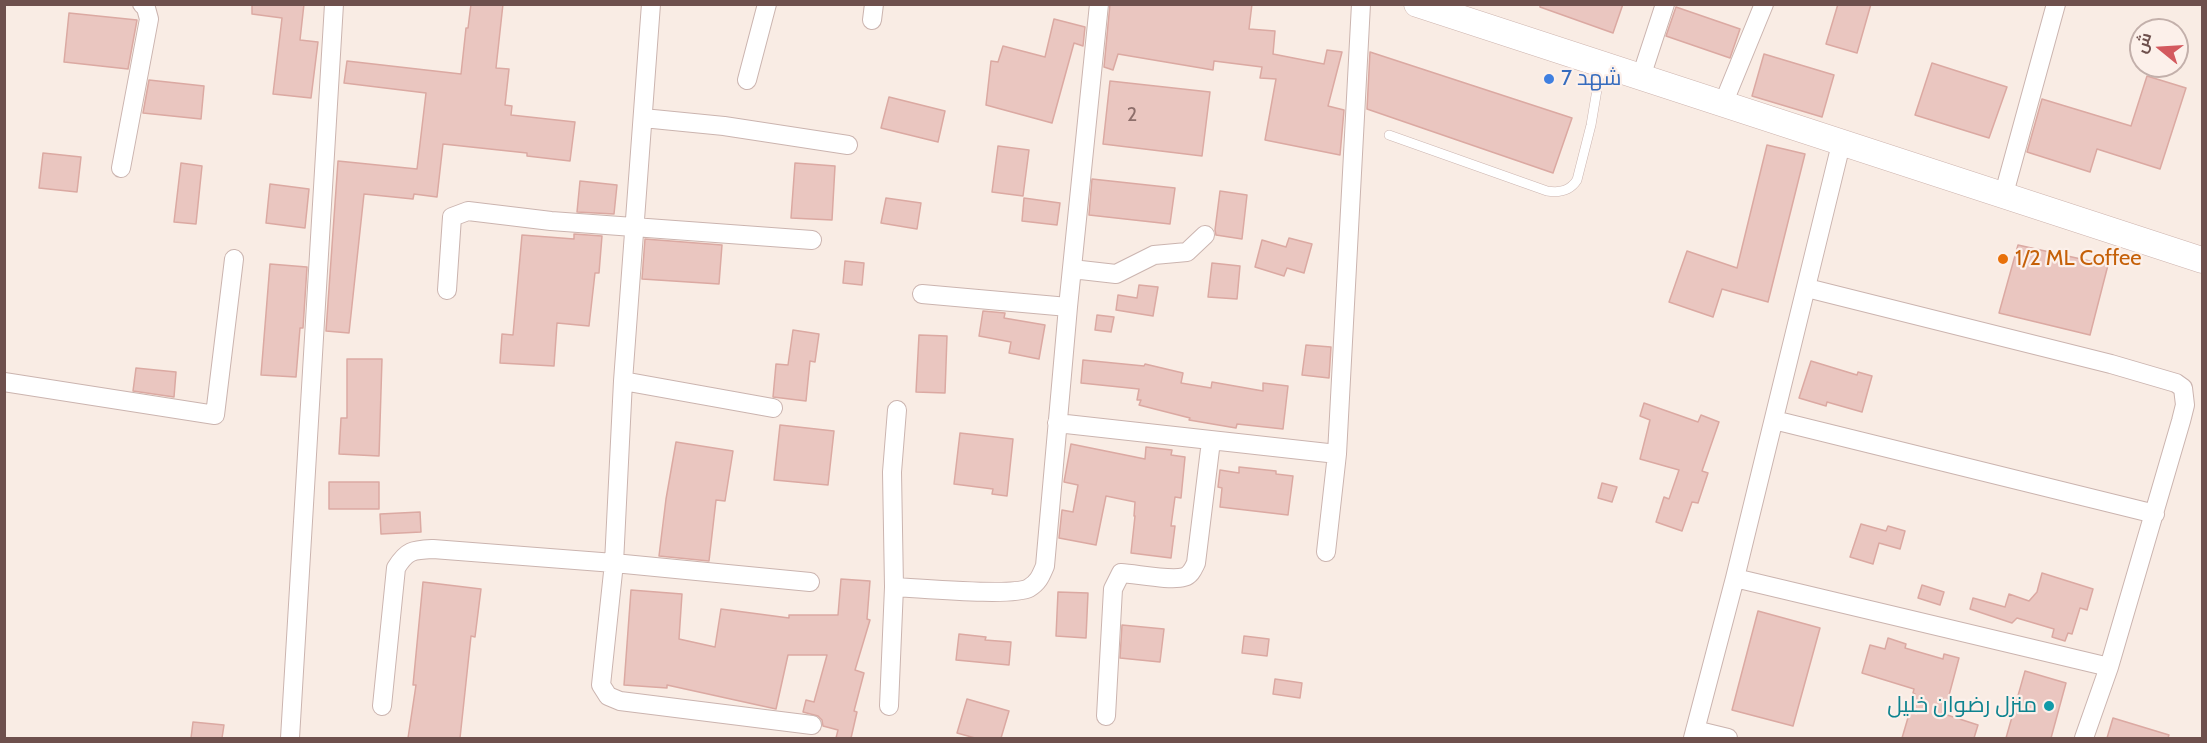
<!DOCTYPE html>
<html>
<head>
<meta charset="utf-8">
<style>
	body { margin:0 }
	#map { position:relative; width:2207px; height:743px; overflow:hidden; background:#f9ece4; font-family:Cabin,Cairo,sans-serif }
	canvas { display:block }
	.frame { position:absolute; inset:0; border:6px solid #6e504d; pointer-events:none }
	.north { position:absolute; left:2129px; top:18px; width:60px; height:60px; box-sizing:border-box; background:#fcf0ea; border:2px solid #c3b0ab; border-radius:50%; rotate:288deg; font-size:16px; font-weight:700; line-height:24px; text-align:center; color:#6e504d }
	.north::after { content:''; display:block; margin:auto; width:21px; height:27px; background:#d3595e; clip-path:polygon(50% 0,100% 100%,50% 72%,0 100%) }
</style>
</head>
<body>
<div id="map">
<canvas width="2207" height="743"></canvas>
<div class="frame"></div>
<div class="north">ش</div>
</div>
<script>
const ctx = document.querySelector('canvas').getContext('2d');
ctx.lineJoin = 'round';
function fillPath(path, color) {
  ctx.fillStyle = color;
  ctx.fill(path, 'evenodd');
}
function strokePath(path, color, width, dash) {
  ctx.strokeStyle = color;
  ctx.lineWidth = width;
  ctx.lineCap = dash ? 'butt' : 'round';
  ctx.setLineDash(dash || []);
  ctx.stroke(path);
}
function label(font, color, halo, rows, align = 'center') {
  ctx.font = font + ' Cabin,Cairo,sans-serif';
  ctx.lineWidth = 4.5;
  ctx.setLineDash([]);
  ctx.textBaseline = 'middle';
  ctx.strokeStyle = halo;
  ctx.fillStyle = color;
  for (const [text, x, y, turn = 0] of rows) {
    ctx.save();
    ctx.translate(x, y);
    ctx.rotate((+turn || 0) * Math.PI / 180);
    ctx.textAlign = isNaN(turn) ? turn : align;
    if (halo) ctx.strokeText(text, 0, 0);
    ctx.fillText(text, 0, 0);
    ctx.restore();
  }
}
const building = new Path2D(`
	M252 4H304L300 40 318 42 311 98 273 94 282 18 252 14Z
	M471 4H503L496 68 509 69 505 105 512 106 511 115 575 122 570 161 527 156V153L443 144 437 197 414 194 413 199 364 194 349 333 326 331 338 161 417 169 426 93 344 83 347 61 461 74 466 28H468Z
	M1110 4H1252L1249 29 1275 31 1273 54 1324 64 1327 50 1342 52 1328 106 1344 110 1340 155 1265 140 1276 79 1260 78 1262 67 1214 61 1213 70 1118 54 1113 70 1104 67Z
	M1540 4H1623L1613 33 1540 7Z
	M1838 4H1871L1857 53 1826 44Z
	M1676 7 1740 29 1730 58 1666 36Z
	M69 13 137 20 128 69 64 62Z
	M1054 19 1085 27 1083 46 1074 43 1052 123 986 105 991 61 998 62 1003 46 1045 57Z
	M1370 52 1572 118 1553 173 1367 109Z
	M1764 54 1834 75 1822 117 1752 96Z
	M1932 63 2007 87 1989 138 1915 115Z
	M2147 76 2186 88 2160 169 2097 149 2090 172 2027 152 2042 99 2131 126Z
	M149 80 204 86 201 119 143 113Z
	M1110 81 1210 92 1202 156 1103 144Z
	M889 97 945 111 938 142 881 128Z
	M1767 145 1805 154 1768 302 1722 289 1713 317 1669 302 1687 251 1737 268Z
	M998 146 1029 150 1023 196 992 192Z
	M43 153 81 157 77 192 39 188Z
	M181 163 202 166 196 224 174 222Z
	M795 163 835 166 832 220 791 218Z
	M1092 179 1175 188 1170 224 1089 215Z
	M580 181 617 185 614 214 577 212Z
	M270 184 309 189 305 228 266 223Z
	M1220 191 1247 195 1242 239 1216 235 1215 230Z
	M886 198 921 203 917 229 881 223Z
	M1024 198 1060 203 1057 225 1022 221Z
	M574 234 602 236 599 273H595L589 326 557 323 554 366 500 363 502 334 513 335 522 235 574 239Z
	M1289 238 1312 244 1304 273 1287 268 1284 276 1255 267 1262 240 1286 247Z
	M645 239 722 245 719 284 642 279Z
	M2018 245 2108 265 2090 335 1999 313Z
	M845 261 864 263 862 285 843 283Z
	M1212 263 1240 266 1237 299 1208 297Z
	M270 264 307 267 303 328H300L296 377 261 375Z
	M1139 285 1158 287 1153 316 1116 310 1118 295 1137 298Z
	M983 311 1005 313 1004 318 1045 325 1039 359 1009 353 1011 342 979 336Z
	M1097 315 1114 317 1111 332 1095 330Z
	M793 330 819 334 815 362 810 361 806 401 773 397 776 364 788 365Z
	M919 335 947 336 945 393 916 392Z
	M1306 345 1331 347 1329 378 1302 375Z
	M347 359H382L379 456 339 454 341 418H347Z
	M1083 360 1144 366 1145 364 1183 373 1181 383 1211 388 1212 382 1263 391V383L1288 386 1283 429 1237 424 1236 428 1189 420 1190 418 1139 405 1141 400H1137L1139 389 1081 383Z
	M1811 361 1857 375 1858 372 1872 376 1862 412 1827 402 1826 406 1799 398Z
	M136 368 176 372 174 397 133 391Z
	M1644 403 1698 422 1701 415 1719 422 1702 471 1708 473 1698 503 1692 502 1682 531 1656 522 1664 497 1669 499 1679 470 1640 459 1650 420 1640 416Z
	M780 425 834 431 828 485 774 480Z
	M960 433 1013 439 1007 496 992 494 993 489 954 484Z
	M676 442 733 451 725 501 716 500 709 561 659 556 666 499Z
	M1071 444 1145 459 1146 447 1172 450 1171 455 1185 457 1181 498 1175 497 1171 526H1175L1171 558 1131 553 1135 516H1134L1135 502 1106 496 1096 545 1059 538 1062 510 1073 512 1078 485 1064 482Z
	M1239 467 1276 471V474L1293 476 1288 515 1220 507 1222 488 1218 487 1220 470 1239 473Z
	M329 482H379V509H329Z
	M1602 483 1617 487 1612 502 1598 498Z
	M420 512 421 532 381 534 380 514Z
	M1861 524 1886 531 1888 526 1905 531 1900 549 1879 543 1873 564 1850 557Z
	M2042 573 2093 589 2087 610 2080 608 2072 634 2068 633 2065 641 2052 637 2054 629 2017 618 2012 623 1970 609 1973 598 2005 607 2009 594 2029 601 2037 592Z
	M841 579 870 581 867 619 870 620 855 670 864 673 854 711 857 712 851 738H836L838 730 823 726 822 720 818 716 803 712 806 700 814 702 827 655H788L776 709 667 685V688L624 685 631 590 682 594 679 639 715 647 721 609 789 618V615H838Z
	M423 582 481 589 475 637 471 636 460 738H408L416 685H413Z
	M1922 585 1944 592 1940 605 1918 598Z
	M1058 592 1088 593 1086 638 1056 636Z
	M1758 611 1820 628 1793 726 1732 710Z
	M1122 625 1164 629 1160 662 1120 658Z
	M959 634 986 637 985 640 1011 642 1009 665 956 660Z
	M1244 636 1269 639 1267 656 1242 653Z
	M1888 638 1906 644 1905 648 1943 659 1944 654 1959 658 1944 714 1978 725 1974 738H1902L1915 694 1913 693 1914 689 1862 673 1870 645 1885 649Z
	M2025 671 2066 683 2051 738H2006Z
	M1275 679 1302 683 1300 698 1273 694Z
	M967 699 1009 711 1001 738H975L957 733Z
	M2113 718 2169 735 2168 738H2107Z
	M193 722 224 725 222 738H191Z`);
const service = new Path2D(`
	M1389 135 1547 191C1560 193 1570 191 1577 180L1591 125 1601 66`);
const minor = new Path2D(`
	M651 4 623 381 614 563 601 685 608 696 620 701 812 725
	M872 20 874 4
	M1641 77 1665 4
	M747 80 767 4
	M1723 104 1764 4
	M643 118 724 126 848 145
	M121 168 149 19 146 8 142 4
	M2003 197 2056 4
	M1072 269 1116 274 1154 255 1187 252 1205 235
	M1807 288 2111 364 2176 383 2183 388 2185 405 2181 421 2109 667 2084 738
	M447 290 452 217 468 211 551 221 812 240
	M922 294 1068 307
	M623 381 773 408
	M4 382 215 415 234 259
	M1774 420 2155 514
	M1057 423 1337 454
	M1326 552 1337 454 1361 4
	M1735 578 2109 667
	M894 587 892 472 897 410
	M382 706 396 568C407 550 413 550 433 549L614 563 810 582
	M889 706 894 587C920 588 1012 597 1029 588 1039 582 1041 575 1045 566L1068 307 1099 4
	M1106 716 1113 589 1121 573C1137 574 1171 581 1184 577 1191 575 1193 569 1196 563L1211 441
	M1695 730 1728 738
	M290 738 334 4
	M1693 738 1735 578 1841 144`);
const secondary = new Path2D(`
	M1417 4 2202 260`);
const markers = [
	[1549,79,6,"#3f7fe0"],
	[2003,259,6,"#e8710a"],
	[2049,706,6,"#0f9aa8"]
];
const numberNames = [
	["2",1132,115]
];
const shopNames = [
	["شهد 7",1561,79]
];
const foodNames = [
	["1/2 ML Coffee",2015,259]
];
const cultureNames = [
	["منزل رضوان خليل",2037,706]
];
fillPath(building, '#eac6c0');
strokePath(building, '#dba9a2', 1.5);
strokePath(service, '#cbb4af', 10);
strokePath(minor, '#cbb4af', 20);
strokePath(secondary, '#cdb3ad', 27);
strokePath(service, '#fff', 9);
strokePath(minor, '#fff', 18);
strokePath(secondary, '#fff', 26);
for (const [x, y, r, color] of markers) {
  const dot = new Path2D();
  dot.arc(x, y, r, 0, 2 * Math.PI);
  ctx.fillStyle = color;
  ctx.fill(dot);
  strokePath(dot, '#fcf0ea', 2);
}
label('20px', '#8d6e6a', null, numberNames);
label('22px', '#366cbe', '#fcf0ea', shopNames, 'left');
label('22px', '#c56008', '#fcf0ea', foodNames, 'left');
label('22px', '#0d838f', '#fcf0ea', cultureNames, 'right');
</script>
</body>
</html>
